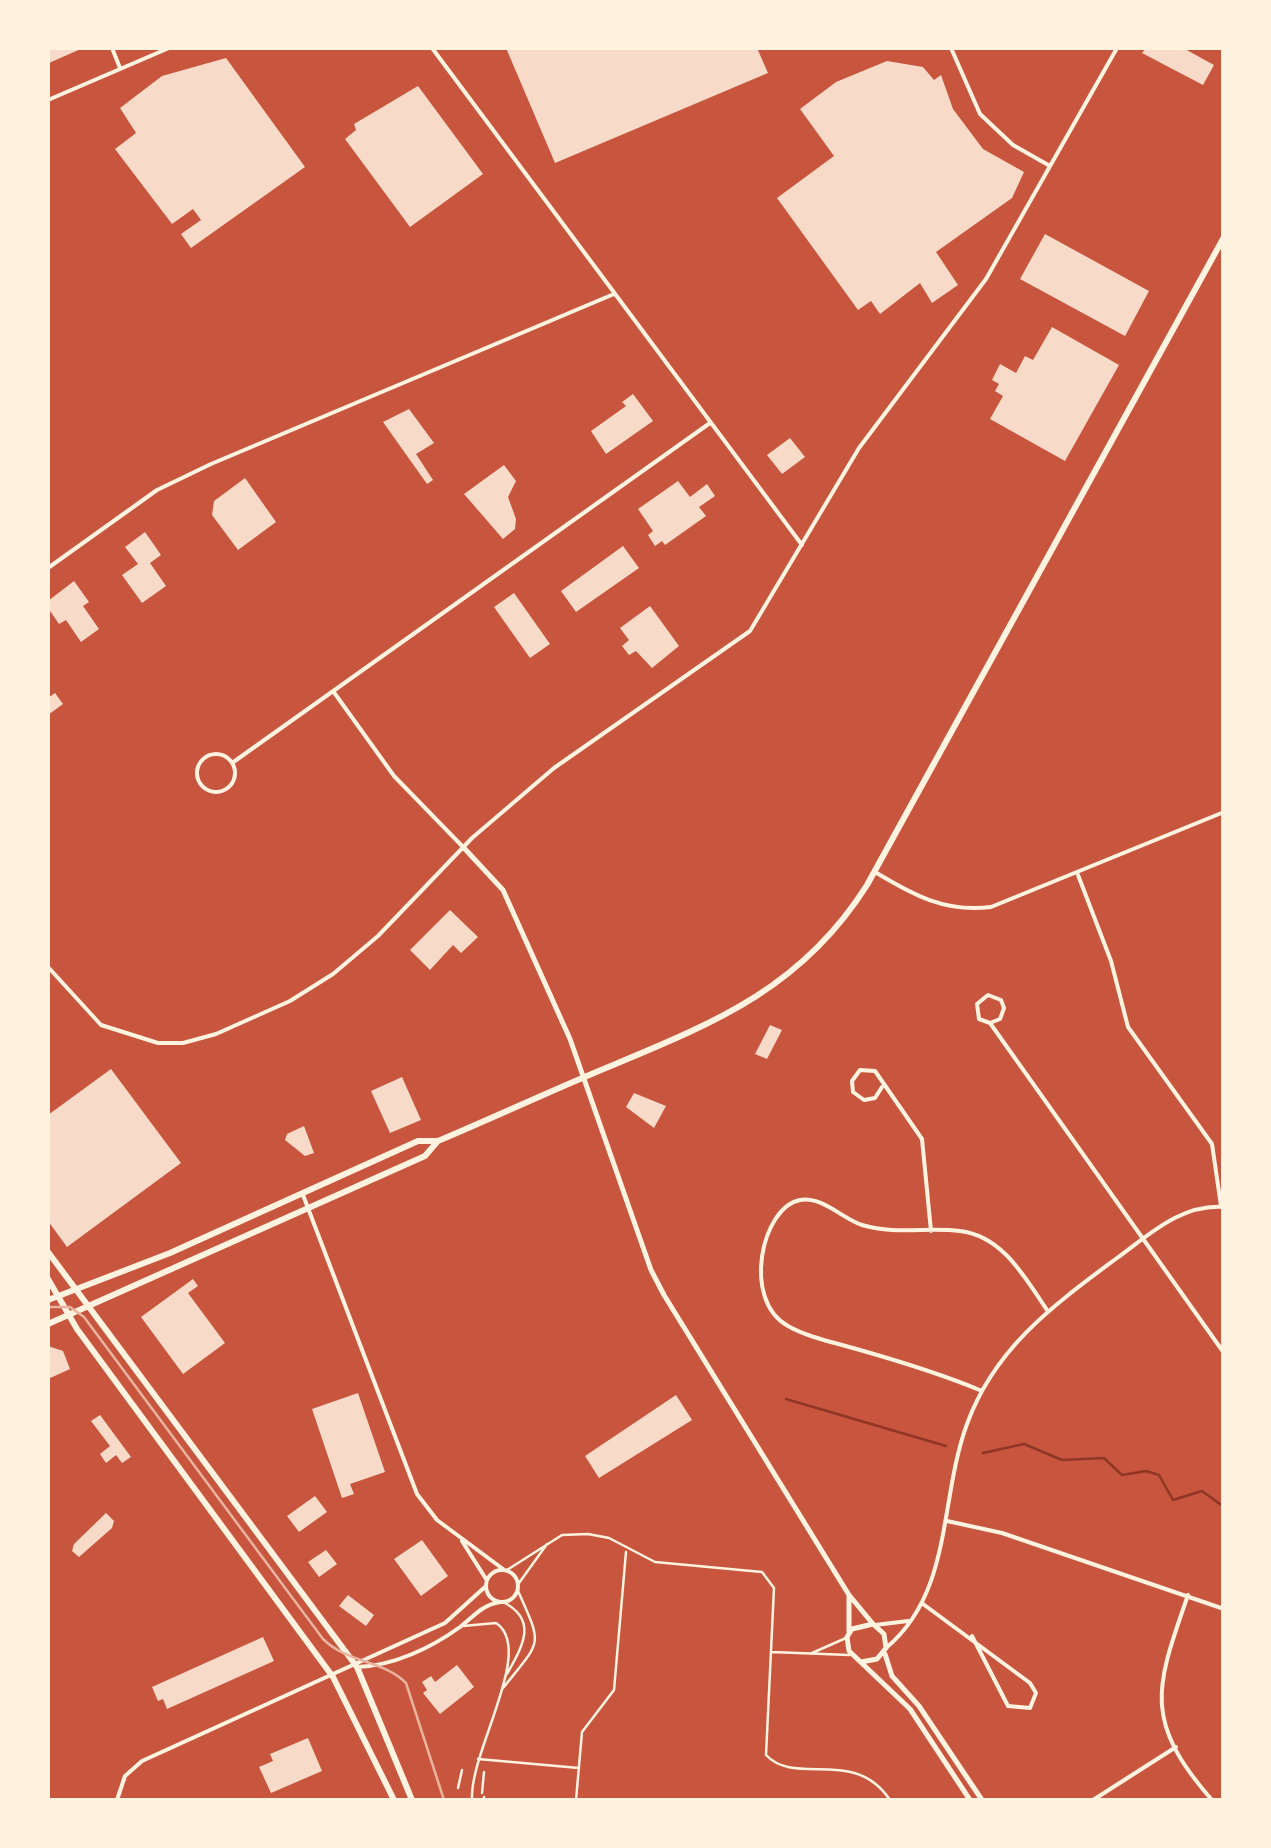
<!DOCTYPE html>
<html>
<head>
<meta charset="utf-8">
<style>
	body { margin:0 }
	#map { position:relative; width:1271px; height:1848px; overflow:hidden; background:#c8553d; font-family:Commissioner,sans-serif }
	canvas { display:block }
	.frame { position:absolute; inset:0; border:50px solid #fff3e0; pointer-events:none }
</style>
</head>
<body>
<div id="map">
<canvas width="1271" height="1848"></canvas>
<div class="frame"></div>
</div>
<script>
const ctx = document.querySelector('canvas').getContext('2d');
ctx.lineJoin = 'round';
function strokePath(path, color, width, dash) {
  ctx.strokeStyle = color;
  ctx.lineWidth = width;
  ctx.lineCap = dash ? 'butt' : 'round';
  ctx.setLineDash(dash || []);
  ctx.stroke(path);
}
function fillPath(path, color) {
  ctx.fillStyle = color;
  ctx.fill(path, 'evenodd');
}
const stream = new Path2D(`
	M786 1399 946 1446
	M983 1453 1024 1444 1062 1460 1104 1458 1122 1475 1146 1471 1159 1475 1173 1500 1202 1491 1224 1507`);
const building = new Path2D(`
	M48 48H83L49 63Z
	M506 48H757L768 73 555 163Z
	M1146 48H1183L1214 65 1203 85 1142 53Z
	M226 58 305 167 191 248 181 234 201 220 193 209 172 224 115 149 136 133 120 108 162 76Z
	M887 61 923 67 934 80 941 75 953 109 983 149 1024 172 1012 198 936 252 958 285 932 303 920 283 880 314 871 301 858 310 777 198 834 156 800 109 836 82Z
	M418 86 483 174 410 227 345 139 356 130 354 124Z
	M1045 234 1149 291 1125 336 1020 279Z
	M1052 327 1119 365 1065 461 990 419 1003 396 995 391 999 384 992 380 1000 364 1016 373 1025 356 1033 360Z
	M633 394 653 421 606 454 591 431 626 406 622 402Z
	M409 409 434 443 416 454 433 480 427 484 383 422Z
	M790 438 805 457 782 474 767 455Z
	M504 465 516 481 508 497 516 519 515 529 503 539 464 494Z
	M245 478 276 522 238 550 212 515 214 501Z
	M678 481 690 497 707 484 715 496 699 507 706 516 665 545 662 541 655 546 648 535 653 531 638 509Z
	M145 532 161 555 150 563 166 586 142 603 122 575 138 564 125 547Z
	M623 546 639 568 576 612 561 591Z
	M74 581 89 602 83 606 99 629 81 642 66 620 59 624 48 608V601Z
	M514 593 550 644 530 658 494 607Z
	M650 606 679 646 652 668 636 651 629 655 622 646 629 640 620 628Z
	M55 693 63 704 48 715V698Z
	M450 910 478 937 461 953 453 945 430 970 410 950Z
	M770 1025 782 1030 767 1059 755 1054Z
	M111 1069 181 1163 67 1247 48 1221V1115Z
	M402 1077 421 1120 390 1133 371 1091Z
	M634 1093 666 1106 654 1128 626 1107Z
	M304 1126 314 1153 305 1156 285 1140 287 1134Z
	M193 1279 198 1286 188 1293 225 1343 183 1374 141 1317Z
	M48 1346 63 1351 70 1369 48 1379Z
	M358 1393 385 1472 350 1484 354 1494 342 1498 312 1409Z
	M676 1395 692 1420 599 1478 585 1456Z
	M100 1415 131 1457 122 1463 116 1455 106 1463 100 1454 110 1446 91 1421Z
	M315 1496 327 1512 299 1532 287 1516Z
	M106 1513 114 1521 112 1528 79 1557 72 1551 74 1544Z
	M422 1540 448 1576 421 1596 394 1559Z
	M326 1550 337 1564 319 1577 308 1562Z
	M348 1595 374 1615 366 1626 339 1606Z
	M263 1637 274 1661 167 1709 163 1699 158 1701 152 1687Z
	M457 1665 474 1687 440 1714 423 1693 427 1690 422 1682 431 1676 435 1682Z
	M308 1738 322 1771 271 1793 259 1767 273 1761 270 1754Z`);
const path = new Path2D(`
	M458 1788 462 1770
	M482 1793 484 1772
	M484 1800V1797`);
const service = new Path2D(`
	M507 1570 562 1535 588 1534 609 1538 655 1562 762 1572 774 1588 766 1755C796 1787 854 1746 890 1800
	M519 1583 547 1544
	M503 1602C539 1620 522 1647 507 1674
	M463 1626 496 1623C536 1649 469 1752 472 1800
	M772 1652 849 1655
	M812 1653 846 1638
	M503 1688C542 1639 543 1647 518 1591
	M478 1759 579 1768
	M576 1800 582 1732 614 1690 626 1552`);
const minor = new Path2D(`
	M112 48 120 68
	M432 48 802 545
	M951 48 980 114 1013 145 1050 166
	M48 100 169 48
	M48 568 157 490 211 464 614 294
	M333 691 394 776 464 848
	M197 773a19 19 0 1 1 38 0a19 19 0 1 1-38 0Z
	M232 763 710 423
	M875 872C913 895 946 913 991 907L1224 812
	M1078 875 1111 961 1128 1027 1212 1144 1221 1206
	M48 967 101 1025 158 1043H183L216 1034 290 1001 333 974 378 936 472 838 554 768 750 631 859 448 986 279 1117 48
	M990 1023 1000 1019 1004 1008 1001 1000 988 995 977 1004 979 1019 990 1023 1224 1353
	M882 1087 875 1098 864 1100 853 1092 852 1081 860 1070 875 1071 922 1139 931 1231
	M303 1195 417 1494 437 1520 503 1569
	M982 1391C942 1374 902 1362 860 1350 837 1343 809 1338 788 1326 741 1300 762 1207 800 1200 822 1196 843 1219 862 1225 896 1235 926 1227 960 1231 1003 1236 1025 1278 1047 1310
	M947 1521 1002 1533 1224 1609
	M462 1541 486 1579
	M486 1586a16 16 0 1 1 32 0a16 16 0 1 1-32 0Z
	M1188 1595C1156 1687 1142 1720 1212 1800
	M923 1604 1030 1683 1036 1693 1030 1708 1008 1706 972 1636
	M875 1625 908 1621
	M886 1648C953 1592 939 1500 967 1424 995 1347 1054 1305 1117 1258 1150 1234 1181 1204 1224 1207
	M357 1667C393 1666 431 1648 460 1627 474 1616 482 1605 500 1602
	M117 1800 125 1776 142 1761 445 1623 486 1586
	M1093 1800 1176 1747`);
const tertiary = new Path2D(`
	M464 848 503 890 570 1039 651 1270 664 1295 849 1595 873 1624
	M849 1595V1632
	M885 1654 892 1676 919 1706 982 1800
	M861 1662 877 1659 886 1648 884 1634 873 1624 852 1629 847 1637 849 1651 910 1709 970 1800`);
const secondary = new Path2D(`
	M48 1252 357 1667 412 1800
	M48 1279 77 1329 333 1677 394 1800
	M48 1300 170 1253 418 1141H438C490 1119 542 1095 594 1073 706 1026 799 993 867 885L1224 237
	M48 1324 425 1156 437 1142`);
const tram = new Path2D(`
	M48 1307H70L84 1317 323 1639C347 1663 383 1660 406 1683L444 1800`);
strokePath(stream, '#8f3625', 2.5);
fillPath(building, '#f7dbc8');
strokePath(path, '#fff3e0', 2.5);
strokePath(service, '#fff3e0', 2.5);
strokePath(minor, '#fff3e0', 4);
strokePath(tertiary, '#fff3e0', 5);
strokePath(secondary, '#fff3e0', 6);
strokePath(tram, '#e9b49f', 2.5);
</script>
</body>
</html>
